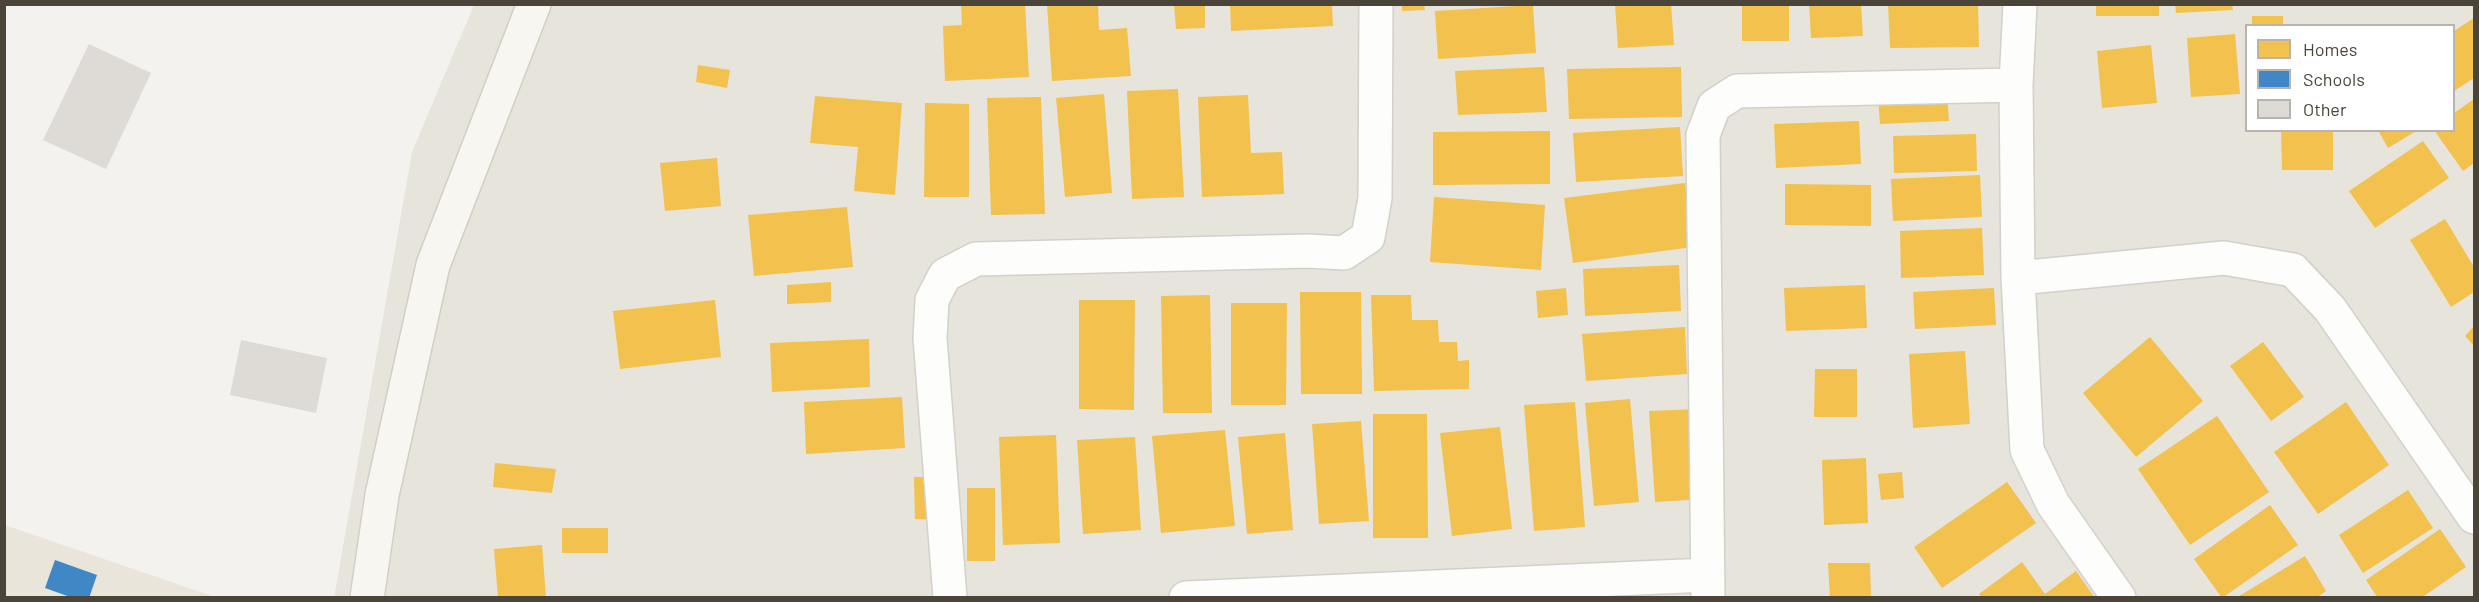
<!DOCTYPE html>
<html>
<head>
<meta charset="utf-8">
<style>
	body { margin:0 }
	#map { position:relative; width:2479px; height:602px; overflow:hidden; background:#f4f2ee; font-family:Barlow,sans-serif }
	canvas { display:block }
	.frame { position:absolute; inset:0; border:6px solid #4b4439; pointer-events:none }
	.legend { position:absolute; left:2245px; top:24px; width:210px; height:108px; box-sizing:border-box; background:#fff; border:2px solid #b7b4b0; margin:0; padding:8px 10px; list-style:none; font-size:18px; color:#4b4439 }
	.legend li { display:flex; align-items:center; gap:12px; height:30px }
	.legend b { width:30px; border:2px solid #b7b4b0 }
</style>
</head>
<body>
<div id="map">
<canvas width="2479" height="602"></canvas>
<div class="frame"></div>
<ul class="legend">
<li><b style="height:16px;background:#f2c14e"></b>Homes</li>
<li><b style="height:16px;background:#3f88c5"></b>Schools</li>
<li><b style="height:16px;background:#dedbd6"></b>Other</li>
</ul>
</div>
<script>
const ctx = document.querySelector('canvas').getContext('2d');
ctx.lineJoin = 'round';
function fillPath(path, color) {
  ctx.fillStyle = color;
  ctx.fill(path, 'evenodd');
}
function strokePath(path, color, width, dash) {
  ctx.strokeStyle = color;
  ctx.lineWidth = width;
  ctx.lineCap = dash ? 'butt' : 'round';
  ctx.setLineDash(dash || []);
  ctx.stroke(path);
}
const residential = new Path2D(`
	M474 5H2474V597L334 598 412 152ZM2246 26H2454V130H2246Z`);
const education = new Path2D(`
	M5 525 215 597 5 598Z`);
const homes = new Path2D(`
	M961 4H1025L1029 77 945 81 943 26 962 25Z
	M1047 4H1098L1099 30 1127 28 1131 76 1052 81Z
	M1174 4H1205V28L1176 29Z
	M1230 4H1332L1333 26 1231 31Z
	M1402 4H1424L1425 10 1402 11Z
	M1615 4H1671L1674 45 1618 48Z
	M1742 4H1789V41H1742Z
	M1809 4H1861L1863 36 1811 38Z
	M1888 4H1978L1979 47 1890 48Z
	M2096 4H2159V16H2096Z
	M2175 4H2232L2233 10 2176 13Z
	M1533 5 1536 53 1438 59 1435 11Z
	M2252 16H2283V26H2252Z
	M2474 18V78L2454 91V31Z
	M2235 34 2240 94 2191 97 2187 38Z
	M2151 45 2157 103 2102 108 2097 51Z
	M698 65 730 70 727 88 696 82Z
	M1544 67 1547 112 1458 115 1455 71Z
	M1681 67 1682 117 1569 119 1567 69Z
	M1178 89 1184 197 1132 199 1127 91Z
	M1947 93 1949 121 1880 124 1878 97Z
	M1104 94 1112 193 1065 197 1056 98Z
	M1248 95 1251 153 1282 152 1284 194 1202 197 1198 97Z
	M815 96 902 103 895 195 854 191 858 147 810 143Z
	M1041 97 1045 214 991 215 987 98Z
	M2474 99V163L2463 171 2434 130H2454V113Z
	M925 103 969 104V197H924Z
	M1859 121 1861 164 1776 168 1774 124Z
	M1680 127 1683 176 1576 182 1573 133Z
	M2281 130H2333V170H2282Z
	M2378 130H2418L2388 148Z
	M1550 131V184L1433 185V132Z
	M1976 134 1977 171 1894 173 1893 136Z
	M2423 141 2449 178 2375 228 2349 191Z
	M717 158 721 206 665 211 660 163Z
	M1980 175 1982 217 1893 221 1891 179Z
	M1685 183 1693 247 1573 263 1564 198Z
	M1785 184 1871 185V226L1785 225Z
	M1434 197 1545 205 1541 270 1430 262Z
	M847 207 853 267 754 276 748 215Z
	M2445 219 2474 267V292L2451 307 2410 240Z
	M1982 228 1984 275 1901 278 1900 231Z
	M1679 265 1681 311 1585 316 1583 269Z
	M831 282V302L787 304V285Z
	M1865 285 1867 328 1786 331 1784 288Z
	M1566 288 1568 315 1538 318 1536 291Z
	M1994 288 1996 325 1915 329 1913 292Z
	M1300 292H1361L1362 394H1301Z
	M1210 295 1212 413H1163L1161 296Z
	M1371 295H1411L1412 320H1438L1439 342H1457L1458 361 1469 360V389L1374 391Z
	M715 300 721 357 620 369 613 311Z
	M1079 300H1135L1134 410 1079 409Z
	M1231 303H1287L1286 405H1231Z
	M2474 326V346L2465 336Z
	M1685 327 1687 374 1586 381 1582 334Z
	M2150 337 2203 401 2136 457 2083 393Z
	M869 339 870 387 772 392 770 343Z
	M2263 342 2304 397 2271 421 2230 366Z
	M1965 351 1970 424 1913 428 1909 354Z
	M1815 369H1857V417H1814Z
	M902 397 905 448 806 454 804 402Z
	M1630 399 1639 502 1594 506 1585 403Z
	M1575 402 1585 527 1534 531 1524 405Z
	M2346 402 2389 465 2318 514 2274 452Z
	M1699 409 1705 499 1655 502 1649 411Z
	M1373 414H1427L1428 538H1373Z
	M2217 416 2269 492 2190 545 2138 469Z
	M1361 421 1369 521 1319 524 1312 424Z
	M1500 427 1512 529 1452 536 1440 433Z
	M1225 430 1235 526 1161 533 1152 436Z
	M1285 433 1293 530 1247 534 1238 437Z
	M1056 435 1060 543 1003 545 999 437Z
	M1135 437 1141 530 1083 534 1077 440Z
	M1866 458 1868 523 1824 525 1822 460Z
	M495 463 556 469 552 493 493 487Z
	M1902 472 1904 498 1881 500 1878 474Z
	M914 477H937V520L915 519Z
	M2007 482 2036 523 1942 588 1914 547Z
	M967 488H995V561H967Z
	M2408 490 2433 528 2363 573 2339 535Z
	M2270 505 2298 545 2222 598 2194 559Z
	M562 528H608V553H562Z
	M2440 529 2466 567 2421 598H2378L2366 580Z
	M542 545 546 598H498L494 549Z
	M2305 556 2326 591 2316 598H2236Z
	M2022 562 2045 594 2076 571 2095 598H1982L1979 594Z
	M1828 563H1870L1871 598H1830Z`);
const schools = new Path2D(`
	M55 560 97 575 89 598H73L45 588Z`);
const building = new Path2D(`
	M89 44 151 73 106 169 43 140Z
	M241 340 327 358 316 413 230 395Z`);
const street = new Path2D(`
	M2020 4 2016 85 2018 278 2027 450 2053 504 2119 598
	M2018 278 2224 258 2293 270 2330 309 2474 517
	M950 598 930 338 932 300 945 275 976 259 1308 251 1344 253 1368 237 1375 198 1376 4
	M1186 598 1707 575
	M1708 598 1703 135 1714 106 1737 91 2016 85`);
const secondary = new Path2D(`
	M367 598 382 495 433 265 534 4`);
fillPath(residential, '#e7e4dc');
fillPath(education, '#eae5da');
fillPath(homes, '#f2c14e');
fillPath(schools, '#3f88c5');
fillPath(building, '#dedbd6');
strokePath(street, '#d2d0cb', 36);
strokePath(secondary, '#d3cfc5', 36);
strokePath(street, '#fdfdfc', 33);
strokePath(secondary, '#f7f6f1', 33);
</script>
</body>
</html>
